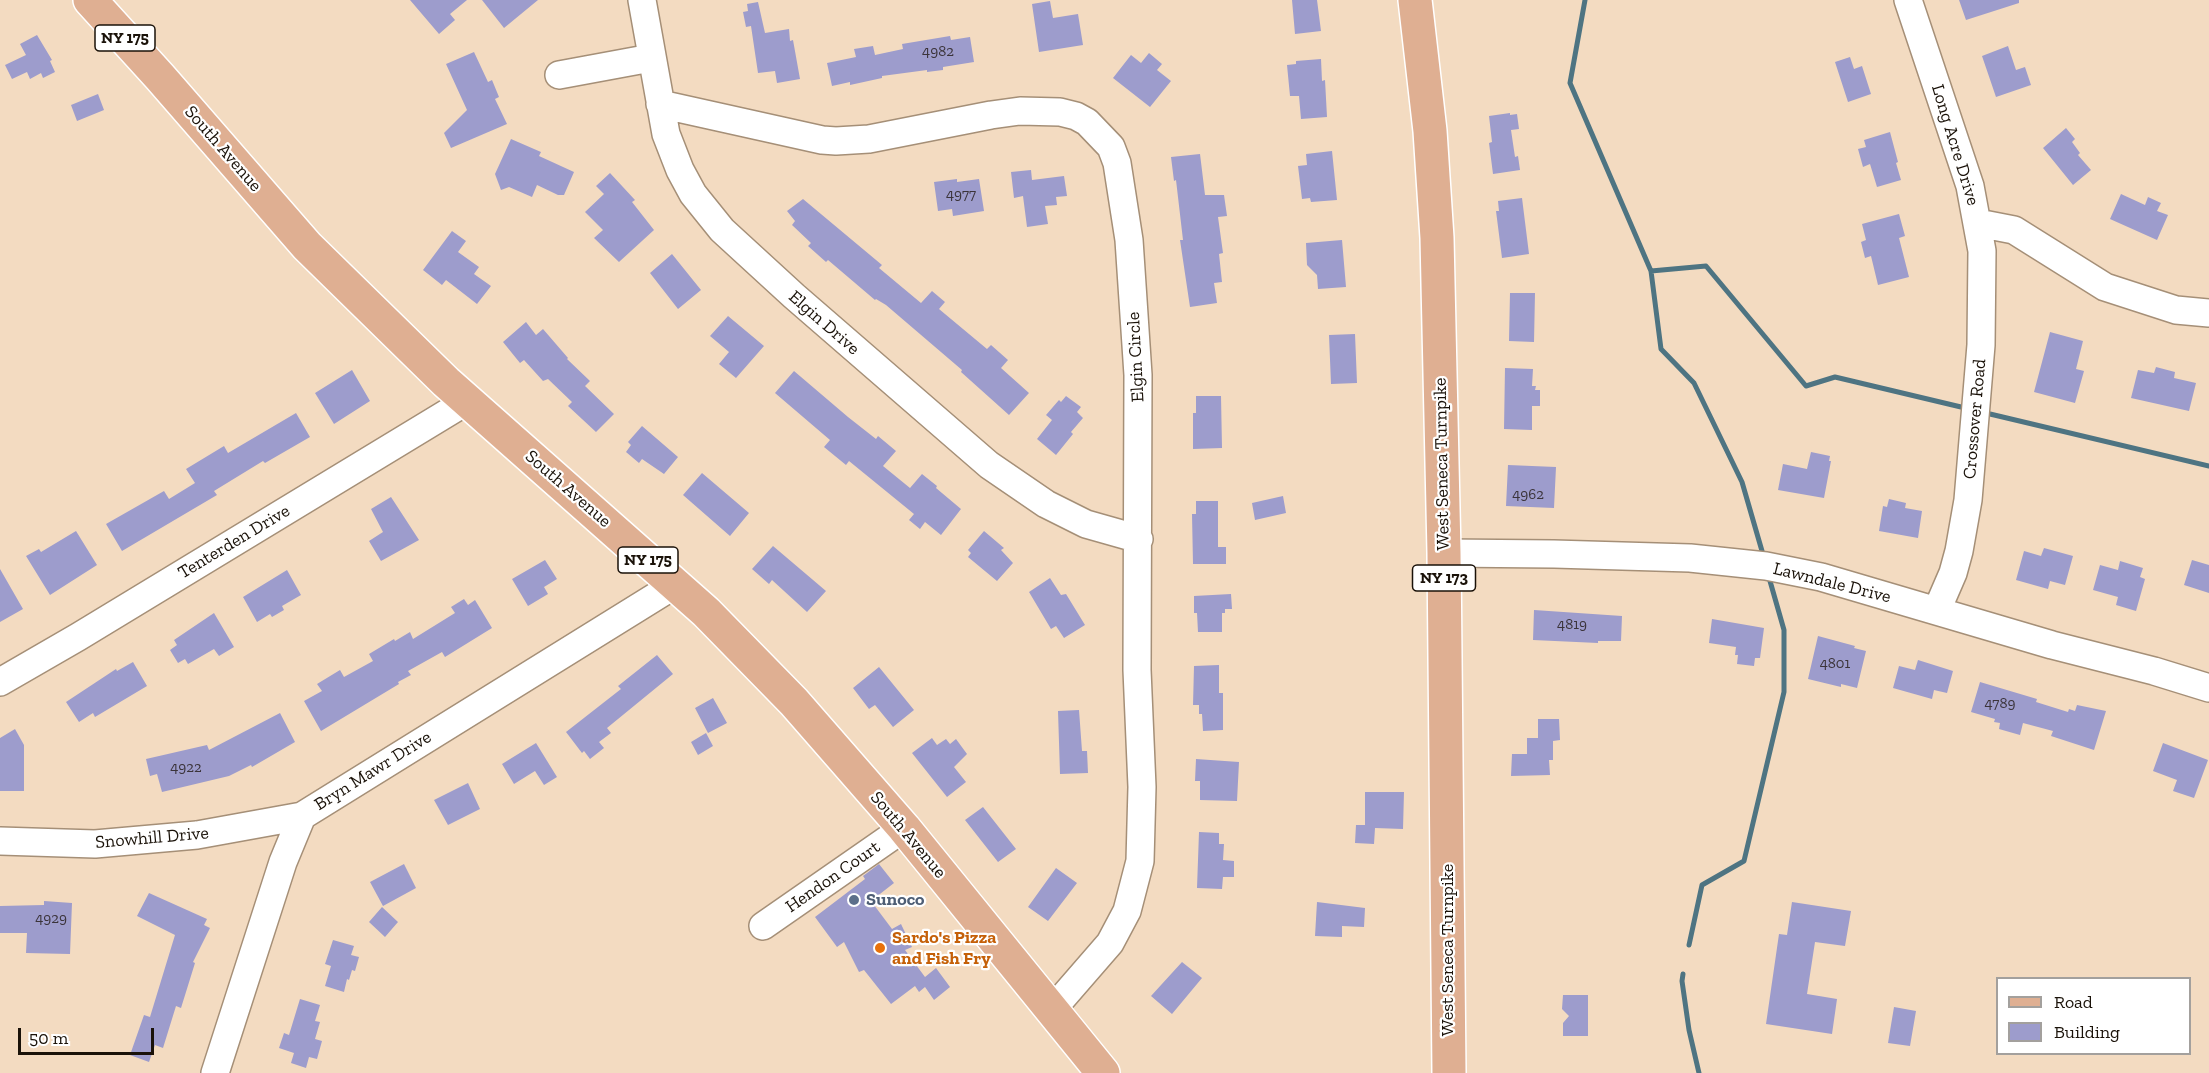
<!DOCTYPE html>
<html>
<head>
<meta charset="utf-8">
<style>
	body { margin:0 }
	#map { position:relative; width:2209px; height:1073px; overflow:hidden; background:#f3dbc1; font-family:"Zilla Slab",serif }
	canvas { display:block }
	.legend { position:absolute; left:1996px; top:977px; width:195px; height:78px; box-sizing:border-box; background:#fff; border:2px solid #a3a09d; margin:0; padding:8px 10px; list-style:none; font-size:18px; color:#1a1209 }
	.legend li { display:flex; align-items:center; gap:12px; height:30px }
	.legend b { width:30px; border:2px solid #a3a09d }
	.scale { position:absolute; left:18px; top:1028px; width:136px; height:27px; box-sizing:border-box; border:3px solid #1a1209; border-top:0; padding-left:8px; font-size:18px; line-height:21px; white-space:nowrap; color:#1a1209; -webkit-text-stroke:4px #fff; paint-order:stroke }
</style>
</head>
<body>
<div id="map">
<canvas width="2209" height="1073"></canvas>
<ul class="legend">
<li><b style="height:8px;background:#dfaf92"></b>Road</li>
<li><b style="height:16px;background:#9d9ccc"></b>Building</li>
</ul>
<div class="scale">50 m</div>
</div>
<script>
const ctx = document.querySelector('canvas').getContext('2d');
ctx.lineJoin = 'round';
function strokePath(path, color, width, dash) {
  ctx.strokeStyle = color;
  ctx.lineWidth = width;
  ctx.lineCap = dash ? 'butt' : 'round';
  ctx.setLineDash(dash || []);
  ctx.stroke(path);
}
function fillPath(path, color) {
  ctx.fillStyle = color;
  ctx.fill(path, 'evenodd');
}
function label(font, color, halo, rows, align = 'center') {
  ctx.font = font + ' "Zilla Slab",serif';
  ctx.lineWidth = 4.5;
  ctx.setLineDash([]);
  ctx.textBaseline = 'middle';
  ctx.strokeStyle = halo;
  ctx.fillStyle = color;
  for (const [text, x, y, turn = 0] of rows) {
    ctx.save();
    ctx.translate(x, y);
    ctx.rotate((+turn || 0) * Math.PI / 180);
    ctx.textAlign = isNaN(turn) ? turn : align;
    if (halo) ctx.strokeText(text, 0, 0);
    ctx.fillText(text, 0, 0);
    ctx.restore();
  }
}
const stream = new Path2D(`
	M1585 0 1570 83 1651 271 1661 349 1694 383 1742 482 1762 551
	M1651 271 1706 266 1806 386 1835 377 1961 407
	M1990 414 2209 466
	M1689 945 1702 885 1744 861 1784 692V630L1770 581
	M1683 974 1682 981 1689 1030 1699 1073`);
const building = new Path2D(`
	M410 0H467L450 14 455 20 439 34Z
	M482 0H538L504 28Z
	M1292 0H1317L1321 31 1295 34Z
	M1959 0H2019V3L1966 20Z
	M1050 1 1053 18 1078 14 1083 45 1039 52 1032 4Z
	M758 2 765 33 789 29 790 41 793 40 800 79 777 83 775 71 758 73 751 26 746 27 743 12 748 11 747 4Z
	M37 35 52 60 50 61 55 72 43 78 41 73 30 79 27 72 12 79 5 65 26 55 20 44Z
	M950 36 951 40 970 37 974 62 943 67V70L927 72V70L882 76V78L850 85V82L832 86 827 63 856 57 854 49 873 46 875 55 903 49 902 44Z
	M2008 46 2016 70 2025 67 2031 85 1996 97 1982 56Z
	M474 52 488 82 492 80 499 97 495 99 507 124 451 148 444 133 467 110 446 64Z
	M1149 53 1162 64 1157 70 1171 81 1150 107 1113 78 1131 55 1141 63Z
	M1850 57 1854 69 1862 66 1871 94 1848 102 1835 62Z
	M1321 59 1322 81 1325 80 1327 117 1301 119 1299 96H1290L1287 65 1296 64V61Z
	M98 94 104 110 77 121 71 105Z
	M1510 113V115L1517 114 1519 129 1511 130 1515 157 1518 156 1520 170 1493 174 1489 143 1492 142 1489 116Z
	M2066 128 2075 139 2072 142 2080 153 2078 155 2091 170 2073 185 2043 148Z
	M1890 132 1898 162 1896 163 1901 180 1877 187 1870 164 1863 167 1858 149 1866 147 1864 140Z
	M511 139 541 152 539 156 574 172 564 195H558L537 185 532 197 509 187 501 190 495 174Z
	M1332 151 1337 200 1311 202 1310 198 1302 199 1298 166 1307 165 1306 154Z
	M1200 154 1205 195H1224L1227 216 1218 217 1223 253 1219 254 1222 282 1214 283 1217 303 1190 307 1180 240H1183L1176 180 1174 181 1171 157Z
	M1031 170 1032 180 1064 176 1067 196 1056 197 1057 205 1045 206 1048 224 1027 227 1023 196 1014 198 1011 172Z
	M610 173 635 200 632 202 654 230 619 262 594 238 603 230 585 212 604 194 596 186Z
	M957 179V182L979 179 984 211 953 216 952 209 938 211 934 182Z
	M2121 194 2145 205 2148 197 2161 203 2157 211 2168 215 2157 240 2110 219Z
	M1522 198 1529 254 1502 258 1496 211H1499L1498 201Z
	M803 199 882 265 879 268 921 303 932 291 945 302 939 309 987 349 991 345 1008 360 1001 368 1029 393 1009 415 961 372 962 370 886 305 876 299 875 300 828 260 826 262 808 246 811 243 792 225 795 221 787 211Z
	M1899 214 1905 236 1899 238 1909 277 1878 285 1871 256 1865 258 1861 242 1866 240 1862 224Z
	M452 231 466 241 458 252 479 267 474 274 491 286 477 304 446 280 442 285 423 270Z
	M1342 240 1346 287 1318 289 1317 275 1307 265 1306 243Z
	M672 254 701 290 678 309 650 273Z
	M1510 293H1535L1534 342 1509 341Z
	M728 316 764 346 736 378 719 364 729 352 710 336Z
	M526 322 536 335 543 329 568 358 567 359 590 381 585 386 614 414 596 432 568 406 572 402 548 379 543 381 524 360 520 363 503 342Z
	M2050 332 2083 341 2076 369 2084 371 2075 403 2034 392Z
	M1355 334 1357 383 1331 384 1329 335Z
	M2156 367 2175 372 2174 378 2196 383 2189 411 2131 398 2138 370 2154 373Z
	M1505 368 1533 369 1532 386H1536L1535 390H1540V406H1532V430L1504 429Z
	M352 370 370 401 334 424 315 393Z
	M794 371 848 417 876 439 878 436 896 451 883 466 910 488 922 474 937 486 936 488 961 509 941 535 925 522 920 529 909 520 914 514 849 461 846 465 824 447 830 440 775 393Z
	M1066 396 1081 407 1077 412 1083 418 1071 432 1073 434 1056 455 1037 439 1052 420 1046 415 1059 400 1061 402Z
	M1196 396H1221L1222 448 1193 449V413H1196Z
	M296 413 310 437 265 463 263 461 214 491 217 495 122 551 106 524 164 491 169 499 195 483 186 469 224 446 228 453Z
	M642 426 678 457 664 474 642 459 639 463 626 452 631 445 628 442Z
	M1811 452 1830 456 1829 461H1831L1824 498 1778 490 1783 464 1807 469Z
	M1508 465 1556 467 1554 508 1506 506Z
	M702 473 749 513 730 536 683 495Z
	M1283 496 1286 513 1255 520 1252 503Z
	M391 497 419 540 381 561 369 541 383 532 371 509Z
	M1889 499 1906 503 1905 508 1922 511 1918 538 1879 531 1883 506 1887 507Z
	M1196 501H1218V547H1226V564H1193L1192 514H1196Z
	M76 531 97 565 50 595 26 556 39 549 41 552Z
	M984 531 1004 548 1001 550 1013 563 997 581 968 557 971 553 968 550Z
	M773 546 826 591 807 612 772 580 769 584 752 569Z
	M2044 548 2073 556 2065 585 2050 581 2048 589 2016 580 2024 551 2041 556Z
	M545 560 557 579 544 587 548 594 528 606 512 579Z
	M2192 560 2209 565V593L2184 585Z
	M2120 561 2143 568 2140 577 2145 579 2136 611 2116 605 2118 597 2093 590 2100 565 2118 570Z
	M0 569 23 609 0 622Z
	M287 570 301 595 282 606 284 610 272 617 270 614 257 622 243 597Z
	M1050 578 1061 595 1066 594 1085 625 1064 638 1056 626 1051 629 1029 592Z
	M1231 594 1232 609H1225V613H1222V632H1198L1197 613H1194V596Z
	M464 599 468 605 475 600 492 628 445 657 442 652 408 671 411 675 398 682 399 684 321 731 304 701 322 691 317 684 340 670 344 677 373 661 369 654 394 639 395 641 410 632 413 639 455 613 451 607Z
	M1534 610 1622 616 1621 641H1598V643L1533 640Z
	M214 613 234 647 219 656 214 649 188 664 185 659 178 663 170 650 177 645 174 640Z
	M1712 619 1764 628 1760 658H1755L1754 666 1737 664 1738 655H1735L1736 647 1709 643Z
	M1818 636 1855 646 1854 648 1866 651 1857 688 1841 684V687L1808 679Z
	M657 655 673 674 607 728 611 733 599 742 604 748 590 759 584 751 582 753 566 732 621 689 618 686Z
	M1918 660 1953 671 1947 693 1934 690 1932 699 1893 688 1899 666 1915 670Z
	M133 662 147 686 95 717 93 713 79 722 66 702 116 669 117 671Z
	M1219 665V693H1223V730L1203 731 1202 714H1199V705H1193L1194 666Z
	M879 667 914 710 893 727 875 705 869 709 853 688Z
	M1980 682 2037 699 2036 702 2068 712 2069 709 2075 711 2077 705 2106 711 2094 750 2051 736 2053 731 2023 723 2020 735 1999 729 2000 723 1994 722 1995 719 1971 712Z
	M713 698 727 723 708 733 695 708Z
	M1079 710 1082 751H1087L1088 773 1060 774 1058 711Z
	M280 713 295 742 252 767 251 765 229 776 162 792 157 774 150 776 146 759 207 745 209 750Z
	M1538 719H1559L1560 740 1553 741V760H1549L1550 775 1511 776 1512 754H1527V738H1538Z
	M15 729 24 745V791H0V738Z
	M706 733 713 746 698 755 691 742Z
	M932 738 937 745 946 739 950 744 956 739 967 754 954 767 966 782 947 797 912 753Z
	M536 743 557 777 544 785 535 771 514 784 502 764Z
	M2163 743 2208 760 2194 798 2173 791 2177 780 2153 771Z
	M1196 759 1239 762 1237 801 1200 800V781H1195Z
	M468 783 480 809 448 825 434 800Z
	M1365 792H1404L1403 829 1375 828 1374 844 1355 843 1356 825H1365Z
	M983 807 1016 849 998 862 965 820Z
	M1199 832 1219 833V844H1224L1223 860 1234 861V877H1223L1222 889 1197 888Z
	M404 864 416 888 383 906 370 882Z
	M879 864 894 883 871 901 892 929 901 924 912 947 905 950 925 977 936 968 950 987 934 1000 925 987 919 992 915 986 891 1004 864 970 859 972 844 942 837 947 815 917 865 879 863 876Z
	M1056 868 1077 883 1048 921 1028 907Z
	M149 893 207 919 204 925 210 928 193 962 195 963 181 1008 176 1006 163 1048 155 1045 149 1062 130 1055 144 1015 150 1017 175 935 137 916Z
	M44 901 72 903 70 954 26 953 27 933H0V906L44 905Z
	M1317 902 1365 908 1364 927 1342 926V937L1315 936Z
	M1792 902 1851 911 1845 946 1815 942 1807 994 1837 999 1832 1034 1766 1024 1779 934 1787 935Z
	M382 907 398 922 385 937 369 922Z
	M333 940 354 946 351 955 359 957 355 971 352 970 349 980 347 979 344 992 325 986 331 966 325 964Z
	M1182 962 1202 978 1172 1014 1151 996Z
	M1563 995H1588V1036H1563V1023L1569 1016 1562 1009Z
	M300 999 320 1005 315 1021 320 1022 315 1039 322 1041 317 1059 309 1057 306 1068 291 1063 294 1053 279 1048 284 1033 289 1035Z
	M1894 1007 1916 1011 1910 1046 1888 1043Z`);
const minor = new Path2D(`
	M642 0 666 134 680 170 693 194 722 230 794 296 989 465 1046 504 1086 524 1139 539
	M1908 0 1970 186 1982 251 1981 345 1968 500 1959 551 1953 573 1937 610
	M559 75 651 58
	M660 104 822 140 836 141 869 139 991 115 1020 111 1060 112 1076 116 1087 122 1111 147 1117 163 1129 240 1138 375 1137 670 1142 787 1140 861 1127 911 1110 943 1051 1011
	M1978 223 2014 230 2105 287 2176 310 2209 313
	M1444 553 1554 554 1690 558 1766 566 1821 577 2052 645 2154 671 2209 688
	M0 682 78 637 467 401
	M0 841 95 844 197 835 302 816
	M763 926 904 828
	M215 1073 283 862 302 816 676 584`);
const major = new Path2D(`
	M90 0 160 77 307 246 446 382 706 612 794 702 904 828 1103 1073
	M1415 0 1430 131 1437 238 1444 553 1449 1073`);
const markers = [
	[854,900,6,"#5c6f8a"],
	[880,948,6,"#e8710a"]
];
const numberNames = [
	["4982",938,52],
	["4977",961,195],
	["4962",1528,495],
	["4819",1572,625],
	["4801",1835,664],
	["4789",2000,704],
	["4922",186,768],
	["4929",51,919]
];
const shields = [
	[125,38,60],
	[648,560,60],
	[1444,578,63]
];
const shieldNames = [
	["NY 175",125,38],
	["NY 175",648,560],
	["NY 173",1444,578]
];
const streetNames = [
	["Long Acre Drive",1955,145,73],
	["South Avenue",223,149,49],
	["Elgin Drive",824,323,41],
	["Elgin Circle",1136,357,-93],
	["Crossover Road",1975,419,-85],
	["West Seneca Turnpike",1442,464,-91],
	["South Avenue",568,489,41],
	["Tenterden Drive",234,542,-31],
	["Lawndale Drive",1832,583,14],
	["Bryn Mawr Drive",373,771,-32],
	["South Avenue",908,835,50],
	["Snowhill Drive",152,838,-5],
	["Hendon Court",833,877,-35],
	["West Seneca Turnpike",1448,950,-90]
];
const serviceNames = [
	["Sunoco",866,900]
];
const foodNames = [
	["Sardo's Pizza",892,938],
	["and Fish Fry",892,959]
];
strokePath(stream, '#4e7482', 5);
fillPath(building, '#9d9ccc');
strokePath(minor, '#a58f77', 30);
strokePath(major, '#fff', 36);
strokePath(minor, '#fff', 27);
strokePath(major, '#dfaf92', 33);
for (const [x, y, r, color] of markers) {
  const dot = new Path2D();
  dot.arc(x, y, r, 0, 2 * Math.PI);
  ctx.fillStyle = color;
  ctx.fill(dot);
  strokePath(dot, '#fff', 2);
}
label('15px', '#3b343a', null, numberNames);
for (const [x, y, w] of shields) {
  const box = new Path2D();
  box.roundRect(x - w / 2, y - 13, w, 26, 4.5);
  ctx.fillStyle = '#fff';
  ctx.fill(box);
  strokePath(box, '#1a1209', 1.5);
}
label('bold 16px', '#1a1209', null, shieldNames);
label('18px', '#1a1209', '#fff', streetNames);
label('bold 18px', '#4e5e75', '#fff', serviceNames, 'left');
label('bold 18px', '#c56008', '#fff', foodNames, 'left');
</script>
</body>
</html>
